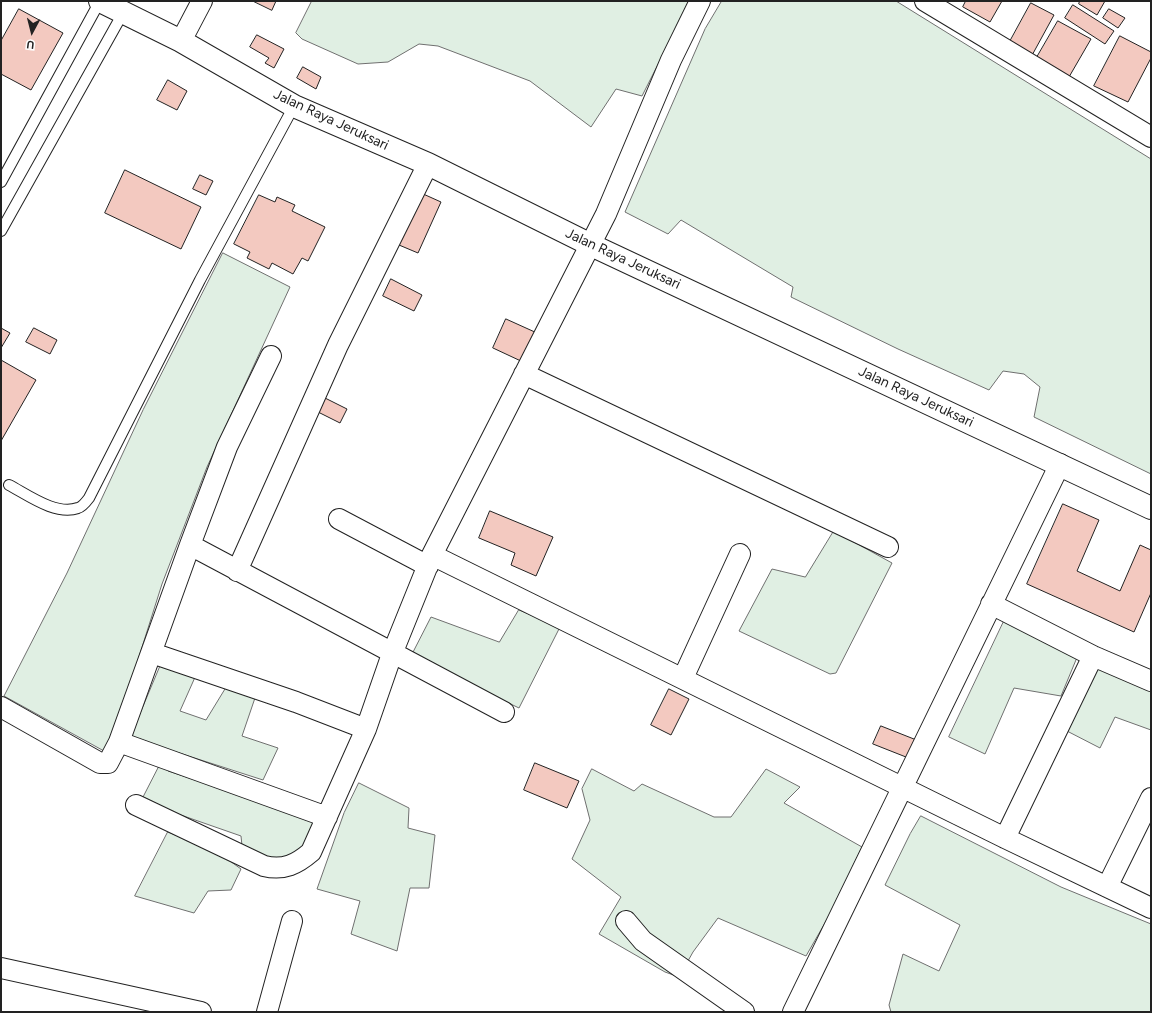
<!DOCTYPE html>
<html>
<head>
<meta charset="utf-8">
<style>
	body { margin:0 }
	#map { position:relative; width:1152px; height:1013px; overflow:hidden; background:#fff; font-family:Figtree,sans-serif }
	canvas { display:block }
	.frame { position:absolute; inset:0; border:2px solid #222; pointer-events:none }
	.north { position:absolute; left:12px; top:12px; width:40px; height:40px; -webkit-text-stroke:3px #fff; paint-order:stroke; rotate:187deg; font-size:11px; font-weight:700; line-height:16px; text-align:center; color:#222 }
	.north::after { content:''; display:block; margin:auto; width:14px; height:18px; background:#222; clip-path:polygon(50% 0,100% 100%,50% 72%,0 100%) }
</style>
</head>
<body>
<div id="map">
<canvas width="1152" height="1013"></canvas>
<div class="frame"></div>
<div class="north">U</div>
</div>
<script>
const ctx = document.querySelector('canvas').getContext('2d');
ctx.lineJoin = 'round';
function fillPath(path, color) {
  ctx.fillStyle = color;
  ctx.fill(path, 'evenodd');
}
function strokePath(path, color, width, dash) {
  ctx.strokeStyle = color;
  ctx.lineWidth = width;
  ctx.lineCap = dash ? 'butt' : 'round';
  ctx.setLineDash(dash || []);
  ctx.stroke(path);
}
function label(font, color, halo, rows, align = 'center') {
  ctx.font = font + ' Figtree,sans-serif';
  ctx.lineWidth = 3;
  ctx.setLineDash([]);
  ctx.textBaseline = 'middle';
  ctx.strokeStyle = halo;
  ctx.fillStyle = color;
  for (const [text, x, y, turn = 0] of rows) {
    ctx.save();
    ctx.translate(x, y);
    ctx.rotate((+turn || 0) * Math.PI / 180);
    ctx.textAlign = isNaN(turn) ? turn : align;
    if (halo) ctx.strokeText(text, 0, 0);
    ctx.fillText(text, 0, 0);
    ctx.restore();
  }
}
const green = new Path2D(`
	M312 1H690L642 96 616 89 591 127 530 81 438 46 419 44 388 62 358 64 302 39 296 33Z
	M722 1H896L1151 159V474L1034 417 1040 387 1024 374 1003 371 989 390 898 349 791 297 793 287 681 220 668 234 625 212 705 29Z
	M223 253 290 287 207 467 162 584 119 720 104 751 4 696 67 573 143 410Z
	M834 531 892 563 836 673 830 674 739 631 772 569 805 577Z
	M519 610 560 627 519 708 411 656 431 617 499 642Z
	M1006 617 1083 643 1061 696 1014 688 985 754 949 737Z
	M1095 661 1151 685V730L1115 717 1100 748 1065 730Z
	M162 662 196 675 180 711 206 720 228 684 256 695 242 736 278 748 263 780 176 752 168 771 319 820 294 861 275 864 242 846 241 836 175 813 143 797 163 758 131 736Z
	M592 769 634 791 642 784 714 817H731L766 769 800 787 784 803 862 847 833 909 806 956 718 918 693 952 679 977 665 972 599 934 621 897 572 859 590 820 582 789Z
	M359 783 409 808 408 828 435 835 429 888H410L397 951 351 934 360 901 317 889 344 813Z
	M921 816 1061 887 1151 924V1012H891L889 1005 903 954 939 971 960 925 885 885 910 834Z
	M168 832 219 853 241 869 231 890 208 891 194 913 135 896Z`);
const building = new Path2D(`
	M253 1H276L272 10Z
	M966 1H1002L990 22 963 7Z
	M1080 1H1105L1097 15 1079 4Z
	M1031 3 1054 15 1030 59 1007 47Z
	M1073 5 1114 31 1105 44 1065 18Z
	M19 9 63 33 31 90 1 74V41Z
	M1109 9 1125 18 1118 28 1103 18Z
	M1058 21 1091 39 1069 77 1036 59Z
	M257 35 284 49 274 68 265 63 269 58 250 47Z
	M1120 36 1151 52V58L1128 102 1094 86Z
	M303 67 321 77 316 89 297 78Z
	M168 80 187 91 177 110 157 100Z
	M125 170 201 207 181 249 105 213Z
	M200 175 213 181 206 195 193 189Z
	M421 193 441 202 418 253 399 245Z
	M259 195 275 202 277 197 295 205 292 211 325 227 308 261 302 258 293 274 272 263 269 269 247 258 250 252 234 244Z
	M391 279 422 295 414 311 383 296Z
	M506 319 537 333 523 362 493 348Z
	M1 328 10 333 1 348Z
	M34 328 57 340 50 354 26 342Z
	M1 360 36 380 1 441Z
	M323 397 347 409 340 423 316 411Z
	M1063 504 1099 520 1077 571 1120 591 1140 545 1151 550V593L1134 632 1027 584Z
	M490 511 553 537 536 576 511 565 515 553 479 538Z
	M669 689 689 699 671 735 651 725Z
	M881 726 919 741 911 759 873 744Z
	M535 763 579 781 567 808 524 790Z`);
const lane = new Path2D(`
	M1 182 100 1
	M1 231 123 13
	M9 485C28 495 56 516 78 508 82 507 86 502 89 498L200 280 294 106`);
const street = new Path2D(`
	M925 1 1151 137
	M181 41 202 1
	M524 374 888 547
	M339 519 428 566
	M190 545 504 712
	M432 555 1005 838 1151 908
	M237 571 338 345 428 164
	M991 604 1093 656 1151 681
	M152 653 296 702 366 729
	M683 678 740 554
	M1 707 100 763H108L119 742 190 545 227 447 271 356
	M119 742 327 817
	M136 805 264 866C284 871 297 864 311 852L366 729 392 654 432 555 606 214 671 60 700 1
	M1005 838 1093 656
	M1107 887 1151 798
	M626 921 643 941 744 1012
	M1 968 201 1012
	M267 1012 292 921
	M793 1012 1060 464`);
const secondary = new Path2D(`
	M100 1 181 41 294 106 428 164 589 244 1151 508`);
const streetNames = [
	["Jalan Raya Jeruksari",331,120,25],
	["Jalan Raya Jeruksari",623,259,25],
	["Jalan Raya Jeruksari",916,397,25]
];
fillPath(green, '#e0efe3');
strokePath(green, '#6f6f6f', 1);
fillPath(building, '#f3c9c0');
strokePath(building, '#222', 1);
strokePath(lane, '#222', 12);
strokePath(street, '#222', 22);
strokePath(secondary, '#222', 24);
strokePath(lane, '#fff', 10);
strokePath(street, '#fff', 20);
strokePath(secondary, '#fff', 22);
label('14px', '#222', '#fff', streetNames);
</script>
</body>
</html>
